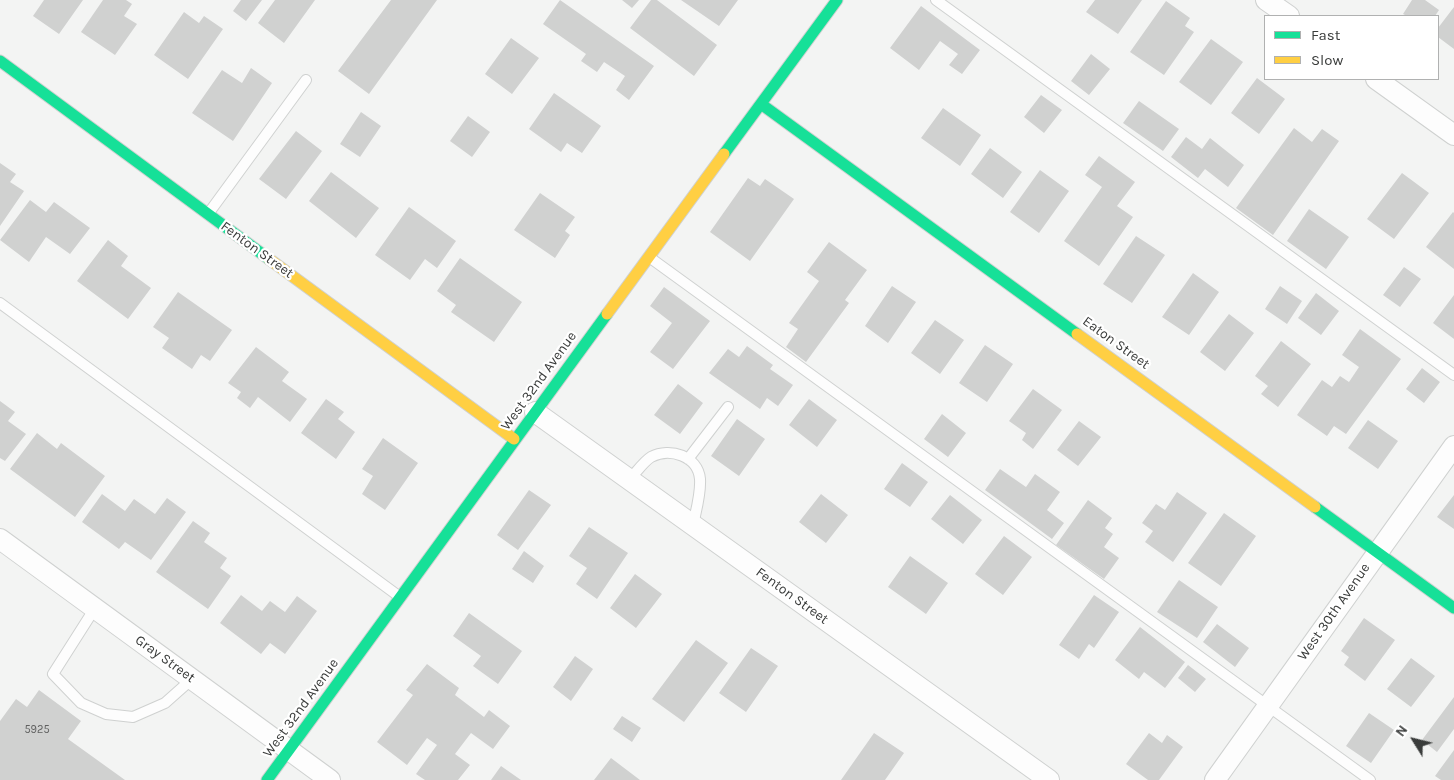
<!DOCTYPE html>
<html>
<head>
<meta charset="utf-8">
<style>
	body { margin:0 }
	#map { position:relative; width:1454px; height:780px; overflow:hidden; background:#f3f4f3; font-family:Karla,sans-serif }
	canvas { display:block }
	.legend { position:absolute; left:1264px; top:15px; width:175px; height:65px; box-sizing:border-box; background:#fff; border:1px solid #b0b1b1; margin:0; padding:6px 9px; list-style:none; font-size:15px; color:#3a3c3b }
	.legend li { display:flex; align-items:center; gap:10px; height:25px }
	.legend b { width:25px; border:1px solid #b0b1b1 }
	.north { position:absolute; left:1389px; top:715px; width:50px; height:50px; -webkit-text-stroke:4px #fff; paint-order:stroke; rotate:306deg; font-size:14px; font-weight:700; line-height:20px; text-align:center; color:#3a3c3b }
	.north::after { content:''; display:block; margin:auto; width:18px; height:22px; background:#3a3c3b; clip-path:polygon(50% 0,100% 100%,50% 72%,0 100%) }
</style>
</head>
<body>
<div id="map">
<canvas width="1454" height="780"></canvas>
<ul class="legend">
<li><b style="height:6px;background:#16e098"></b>Fast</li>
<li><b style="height:6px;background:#ffcf43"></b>Slow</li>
</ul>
<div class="north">N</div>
</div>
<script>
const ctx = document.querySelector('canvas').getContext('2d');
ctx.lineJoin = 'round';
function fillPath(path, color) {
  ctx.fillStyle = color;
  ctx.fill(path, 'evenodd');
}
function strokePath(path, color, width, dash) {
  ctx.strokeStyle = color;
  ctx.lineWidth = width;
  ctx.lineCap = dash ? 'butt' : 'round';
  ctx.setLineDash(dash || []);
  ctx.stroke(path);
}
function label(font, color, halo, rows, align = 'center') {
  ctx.font = font + ' Karla,sans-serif';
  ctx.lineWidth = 4.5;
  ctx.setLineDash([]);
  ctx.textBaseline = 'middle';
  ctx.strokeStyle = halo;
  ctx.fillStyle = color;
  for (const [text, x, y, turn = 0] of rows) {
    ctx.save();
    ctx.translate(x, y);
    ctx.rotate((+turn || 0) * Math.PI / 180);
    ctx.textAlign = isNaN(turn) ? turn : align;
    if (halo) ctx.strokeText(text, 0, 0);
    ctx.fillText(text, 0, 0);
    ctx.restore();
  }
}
const building = new Path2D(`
	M44 0H83L59 34 33 16Z
	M103 0H126L132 4 124 16 137 24 115 55 81 32Z
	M241 0H262L246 21 233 11Z
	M275 0H315L284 43 258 23Z
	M391 0H437L369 94 338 71Z
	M560 0 654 66 629 100 616 90 625 76 604 62 597 72 581 61 586 54 543 24Z
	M622 0H639L632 8Z
	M651 0H657L717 45 694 76 630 28Z
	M681 0H738L719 26Z
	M1095 0H1142L1118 34 1086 12Z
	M1412 0H1425L1439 10 1435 16H1407L1403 14Z
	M1166 1 1190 18 1185 26 1194 32 1164 75 1130 52Z
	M921 6 980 50 962 74 949 65 958 54 940 41 919 70 890 48Z
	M1454 7V49L1438 37V28Z
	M184 12 199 23 204 16 223 29 188 79 154 55Z
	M511 38 539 58 512 94 485 74Z
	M1211 39 1243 62 1211 105 1179 82Z
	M1091 54 1110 69 1089 95 1071 81Z
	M251 68 272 83 233 141 192 113 222 70 242 83Z
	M1257 78 1285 99 1259 134 1231 113Z
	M554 93 601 126 582 153 567 143 561 152 529 129Z
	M1041 95 1062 110 1044 133 1024 117Z
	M1139 101 1179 129 1163 151 1123 123Z
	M943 108 981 135 960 166 921 138Z
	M361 112 381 126 360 157 340 144Z
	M468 116 490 132 472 157 450 141Z
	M1294 128 1312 142 1322 129 1339 141 1273 235 1236 208Z
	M296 131 322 151 286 199 259 179Z
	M1186 137 1202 149 1210 138 1244 165 1228 187 1205 169 1198 178 1171 157Z
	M990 148 1022 172 1003 198 971 174Z
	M1099 156 1135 182 1117 206 1133 217 1099 266 1064 241 1102 187 1085 175Z
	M0 163 16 174 10 182 24 191 0 226Z
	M1040 170 1069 191 1039 233 1010 212Z
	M331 172 379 208 356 238 309 201Z
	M1402 173 1429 193 1394 239 1367 219Z
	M748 178 760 186 765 179 794 199 750 261 710 232Z
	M540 193 575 217 565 231 570 235 555 258 514 230Z
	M30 200 46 212 54 202 90 228 70 254 46 237 29 262 0 240Z
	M409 207 456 241 437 268 425 259 410 280 375 255Z
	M1309 209 1349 237 1326 269 1287 241Z
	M1453 212 1454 213V269L1426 247Z
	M1136 236 1165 255 1132 303 1103 284Z
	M108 240 128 256 121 266 151 288 128 319 77 281Z
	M829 242 867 270 845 300 849 303 806 362 786 347 798 329 789 323 819 281 807 272Z
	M460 258 522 302 494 342 451 312 456 305 437 291Z
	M1404 267 1421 279 1400 307 1383 295Z
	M1193 273 1219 292 1189 335 1162 317Z
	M892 286 916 302 888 343 865 326Z
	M1280 286 1302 301 1287 324 1265 309Z
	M664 287 710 321 673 369 650 352 672 323 650 306Z
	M178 292 232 330 210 361 201 355 192 369 162 348 169 338 153 327Z
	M1316 293 1339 311 1321 335 1298 318Z
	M1454 295V339L1433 323Z
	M1229 314 1254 333 1225 371 1200 352Z
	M935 320 964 340 940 374 911 353Z
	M1360 329 1401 359 1346 434 1334 426 1327 436 1297 415 1322 380 1332 387 1340 376 1349 382 1359 367 1342 355Z
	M1281 341 1311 364 1278 407 1261 394 1268 386 1255 376Z
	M985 345 1013 364 987 402 959 383Z
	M747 346 773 365 770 369 793 385 778 406 767 398 760 409 709 373 728 349 739 357Z
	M256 347 289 372 282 381 307 399 290 422 258 397 250 408 237 398 241 392 228 383Z
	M1422 368 1440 382 1424 403 1406 389Z
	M678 384 703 403 680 434 654 415Z
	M1033 389 1062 410 1033 449 1022 440 1026 433 1009 421Z
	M326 399 344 412 338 419 355 432 336 459 301 433Z
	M809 399 837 420 817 447 789 425Z
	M0 401 15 412 8 421 26 434 5 461 0 458Z
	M942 414 966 433 948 457 924 439Z
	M737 419 765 439 739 476 711 456Z
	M1368 420 1398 441 1378 469 1348 448Z
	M1079 421 1101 437 1078 466 1057 450Z
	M37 433 57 449 61 443 105 476 75 517 10 469Z
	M383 438 418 463 385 510 362 494 373 476 362 469Z
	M902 463 928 482 910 507 884 489Z
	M1000 469 1026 487 1035 474 1060 492 1047 510 1064 523 1052 539 985 490Z
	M529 490 551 505 518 550 497 535Z
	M1177 492 1207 513 1173 562 1145 542 1153 531 1142 523 1156 504 1165 510Z
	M102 494 125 511 134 499 155 514 167 498 186 512 151 560 125 542 119 549 82 522Z
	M821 494 848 515 826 543 799 522Z
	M950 495 982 520 963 544 931 519Z
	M1454 495V529L1437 517Z
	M1088 500 1112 518 1105 528 1113 534 1104 547 1119 558 1104 579 1056 545Z
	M1224 513 1256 536 1221 586 1188 563Z
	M193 521 210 533 204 542 227 558 220 568 231 576 208 609 156 572Z
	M589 527 628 553 597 599 576 584 587 568 569 556Z
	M1004 536 1032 557 1003 595 975 574Z
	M524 551 544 566 533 583 512 569Z
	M910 556 948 583 926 614 888 587Z
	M635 574 662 594 636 628 610 608Z
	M1179 580 1218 607 1197 638 1157 612Z
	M241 595 262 611 270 601 285 612 297 596 317 611 285 654 270 643 261 654 220 623Z
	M1094 595 1119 612 1094 648 1089 644 1079 659 1059 645Z
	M469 613 522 651 498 684 473 666 481 656 453 636Z
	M1364 618 1395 640 1365 681 1344 665 1349 657 1341 651Z
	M1217 624 1249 648 1235 667 1203 642Z
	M1140 627 1185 662 1165 688 1144 672 1139 679 1115 660Z
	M696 640 728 663 684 722 652 699Z
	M751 648 778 666 746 712 719 693Z
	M575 656 593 669 571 701 553 687Z
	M1411 658 1435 676 1411 707 1387 689Z
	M427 664 459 688 455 695 484 717 489 710 510 726 493 749 471 733 455 754 470 765 458 780H425L416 774 437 745 427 738 407 765 377 742 413 695 406 690Z
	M1188 665 1206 679 1195 692 1178 678Z
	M39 690 81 721 68 739 125 780H0V721L16 699 27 707Z
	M1454 697V729L1437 752 1422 740Z
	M1369 713 1394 730 1371 763 1346 746Z
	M622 716 641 728 632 742 613 729Z
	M874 733 904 753 885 780H841Z
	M1149 733 1162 743 1167 735 1183 747 1159 780H1148L1126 764Z
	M1454 750V780H1441L1435 776Z
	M611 758 640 780H594Z
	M501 766 521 780H491Z`);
const lane = new Path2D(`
	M936 0 1454 375
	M208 214 306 80
	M649 257 1370 780
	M0 303 400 597
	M688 459 728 407
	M629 480C636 473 643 462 651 457 670 447 698 456 700 479 701 494 696 510 693 525
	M95 608 53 674 81 703 106 714 133 717 165 703 192 679`);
const street = new Path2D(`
	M1266 0 1289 16
	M1376 79 1454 135
	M535 412 1049 780
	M0 539 330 780
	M1215 780 1454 446`);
const fast = new Path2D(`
	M0 61 269 259
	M761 104 1077 334
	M724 154 837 0
	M1315 507 1454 608
	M267 780 607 314`);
const slow = new Path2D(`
	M269 259 514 439
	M607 314 724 154
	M1077 334 1315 507`);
const numberNames = [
	["5925",37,730]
];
const streetNames = [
	["Fenton Street",257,250,36],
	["Eaton Street",1116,343,36],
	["West 32nd Avenue",539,381,-54],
	["Fenton Street",792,596,36],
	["West 30th Avenue",1334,612,-55],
	["Gray Street",165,659,36],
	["West 32nd Avenue",301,708,-54]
];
fillPath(building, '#d0d1d0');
strokePath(lane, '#cfd1d0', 12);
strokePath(street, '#cfd1d0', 22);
strokePath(fast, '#cfd1d0', 13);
strokePath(slow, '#cfd1d0', 13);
strokePath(lane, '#fdfdfd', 10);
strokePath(street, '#fdfdfd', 20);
strokePath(fast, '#16e098', 11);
strokePath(slow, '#ffcf43', 11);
label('11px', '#606160', null, numberNames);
label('14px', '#3a3c3b', '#fff', streetNames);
</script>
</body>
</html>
